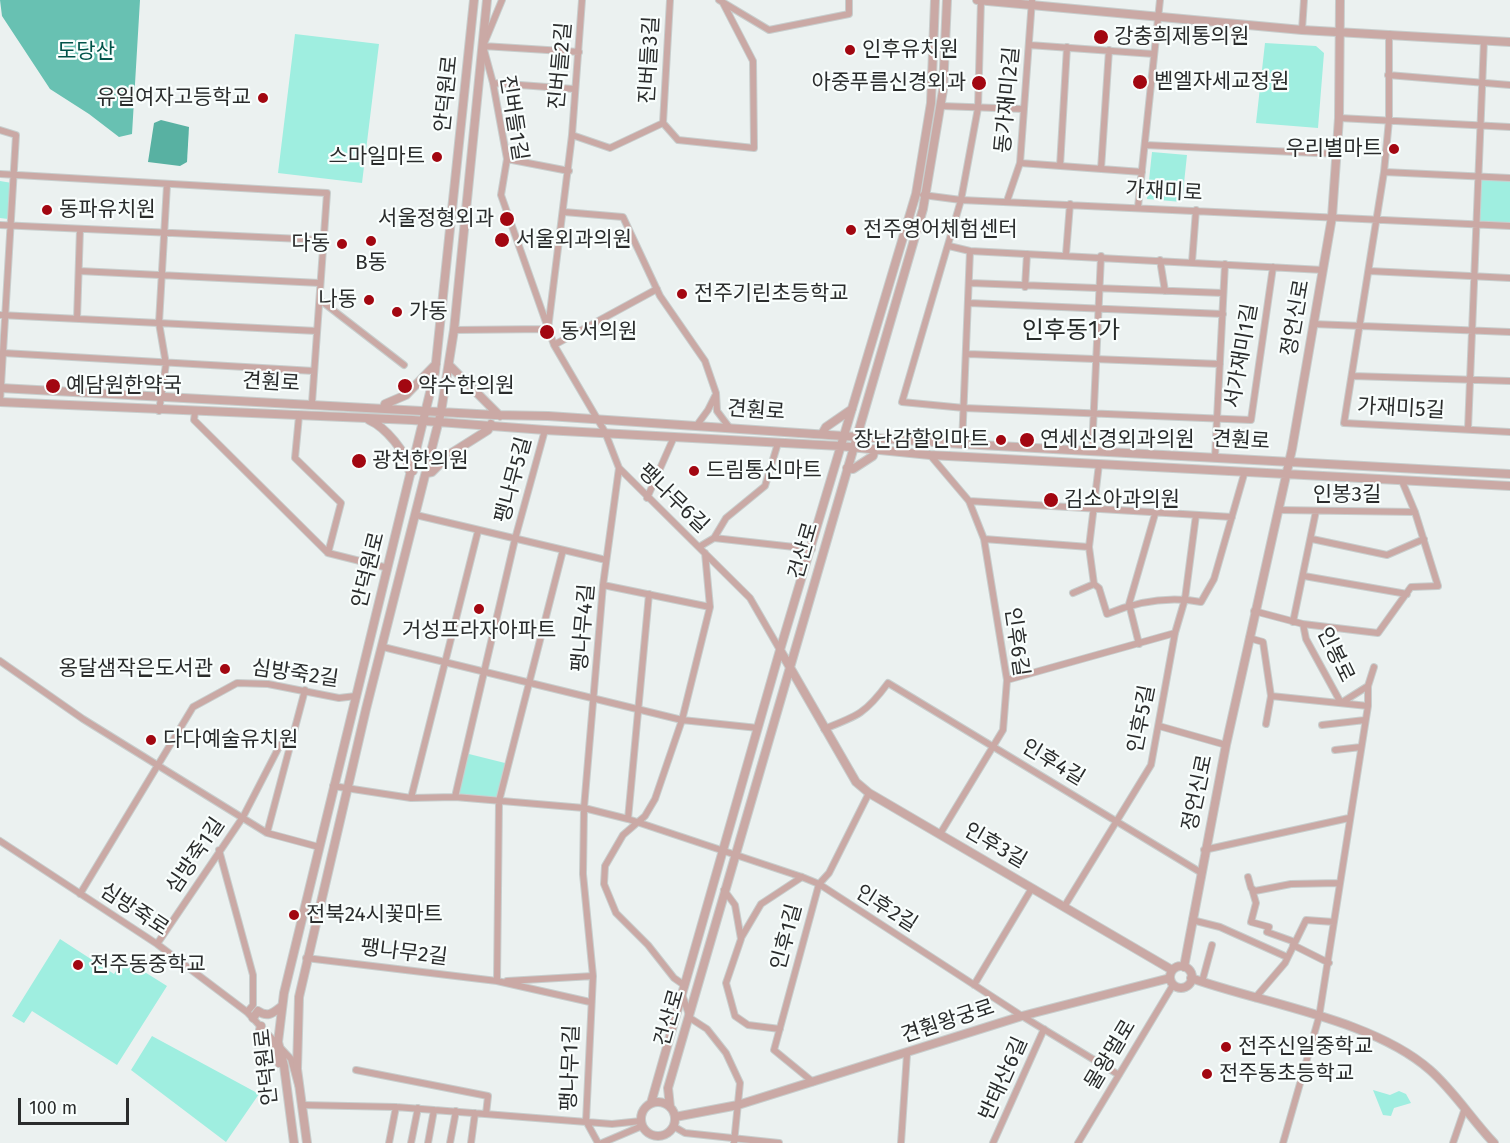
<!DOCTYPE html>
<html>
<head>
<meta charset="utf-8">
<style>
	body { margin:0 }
	#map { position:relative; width:1510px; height:1143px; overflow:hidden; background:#ebf1f0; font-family:"Fira Sans",sans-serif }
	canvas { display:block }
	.scale { position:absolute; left:18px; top:1098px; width:111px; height:27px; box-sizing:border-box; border:3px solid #2a2c2c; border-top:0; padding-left:8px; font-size:18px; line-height:21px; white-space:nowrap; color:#2a2c2c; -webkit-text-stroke:4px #f9fefd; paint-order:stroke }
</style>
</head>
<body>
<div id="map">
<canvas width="1510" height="1143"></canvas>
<div class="scale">100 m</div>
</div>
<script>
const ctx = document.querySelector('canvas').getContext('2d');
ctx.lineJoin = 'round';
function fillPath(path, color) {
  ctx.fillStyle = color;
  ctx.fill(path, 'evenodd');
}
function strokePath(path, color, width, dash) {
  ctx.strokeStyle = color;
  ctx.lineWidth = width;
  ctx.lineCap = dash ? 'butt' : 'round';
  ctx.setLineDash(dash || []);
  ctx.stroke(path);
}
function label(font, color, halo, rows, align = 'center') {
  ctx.font = font + ' "Fira Sans","Noto Sans KR",sans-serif';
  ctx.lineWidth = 4.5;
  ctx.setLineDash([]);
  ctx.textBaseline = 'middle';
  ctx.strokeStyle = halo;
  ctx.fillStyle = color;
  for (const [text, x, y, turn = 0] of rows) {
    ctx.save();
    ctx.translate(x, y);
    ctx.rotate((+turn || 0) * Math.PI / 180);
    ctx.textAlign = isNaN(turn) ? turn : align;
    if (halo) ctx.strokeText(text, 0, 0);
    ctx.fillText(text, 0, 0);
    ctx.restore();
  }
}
const green = new Path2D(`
	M295 34 379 44 362 183 278 173Z
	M1265 43 1316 46 1324 53 1318 128 1256 123Z
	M1152 152 1187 155 1182 202 1147 199Z
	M1480 176 1510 178V226L1477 224Z
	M0 181 12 183 8 219 0 218Z
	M465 753 509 764 497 801 455 797Z
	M60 939 114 974 124 959 167 986 117 1065 32 1011 24 1023 12 1016Z
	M152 1036 259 1094 226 1142 131 1070Z
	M1373 1090 1390 1095 1399 1091 1406 1094 1411 1103 1394 1108 1391 1116 1383 1115Z`);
const forest = new Path2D(`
	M0 0H140L132 134 119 137 89 114 50 89 2 16Z`);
const water = new Path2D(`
	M161 120 189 127 187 162 180 166 148 162 154 123Z`);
const minor = new Path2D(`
	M502 0 483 46 493 83 507 159 501 195 554 345 605 432 619 468 750 598 780 650
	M670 0 663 123 678 140 754 148 753 61 723 3
	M719 0 769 30 849 14V0
	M981 0 978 108 961 200 902 402 964 408 1251 420 1273 267
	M1302 30 1304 0
	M1389 34V120L1384 172 1344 423 1510 432
	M1029 45 1154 54
	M483 46 579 52
	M1388 75 1510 85
	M493 83 574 89
	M941 106 1023 109
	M1339 118 1510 127
	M0 130 16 135 0 402
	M572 135 610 148 663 123
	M1145 145 1337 154
	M507 159 569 171
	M1020 163 1142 172
	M1060 166 1067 47
	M1101 169 1109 50
	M1384 172 1510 178
	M0 174 327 193 312 403
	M923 195 961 200 1510 226
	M1007 201 1020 163 1032 0
	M1138 207 1160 0
	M564 212 623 217 660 296 705 361 716 393 717 411 729 427
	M0 225 323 240
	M949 246 970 251 1323 270
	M1066 254 1070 204
	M1160 260 1165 291
	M1192 262 1196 210
	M79 271 320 283
	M1369 271 1510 278
	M970 283 1223 293
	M1025 287 1027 254
	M320 300 404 365
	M969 303 1223 314
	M0 315 317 331
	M77 319 80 229
	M1313 324 1510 332
	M454 330 548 329 572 135 582 0
	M554 345 657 289
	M3 353 314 371
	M968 354 1220 364
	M1352 376 1510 381
	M159 411 166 364 159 323 167 185
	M195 412 194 420 328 553 388 568
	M299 416 295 458 341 503 328 553
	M697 425 708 410 715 396
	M1468 429 1484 40
	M962 444 970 251
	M1092 450 1101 256
	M930 455 969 501 984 539 1007 680 1003 730 940 834
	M1215 457 1225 264
	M1099 464 1089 547 1094 584 1099 588 1107 614C1138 601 1168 596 1201 602L1214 579 1245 471
	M647 498 674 437
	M969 501 1232 517
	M1278 510 1415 512
	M416 515 606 560
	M714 538 726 518 765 486 778 443
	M984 539 1089 547
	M1312 539 1387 555 1424 539
	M699 547 714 538 812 549
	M1304 576 1407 594
	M603 585 710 607
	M1073 593 1094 584
	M1254 611 1303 624 1378 633 1411 587 1438 586 1415 512 1402 481
	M1293 622 1316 511
	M1303 624 1306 639 1341 703 1368 686
	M1249 638 1263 642 1271 696 1266 724
	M1139 644 1129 604 1155 514
	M383 647 682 720 758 728
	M0 661 83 719 267 833 319 847
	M1007 680 1175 633
	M1271 696 1368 706
	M1322 725 1365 720
	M1159 726 1226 745
	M824 729C858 716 866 713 888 683L1200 872
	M1335 750 1361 747
	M333 786 411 798 455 797 584 808 628 819 802 877 819 884 1022 1016 1119 1075
	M455 797 515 539 545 430
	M411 798 478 531
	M628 819 649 594
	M267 833 305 690
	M0 841 157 944 247 1012 291 1059 298 1085
	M219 850 253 975V1005L247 1012
	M1204 850 1349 818
	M1248 877 1251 888 1255 891 1291 884 1339 883
	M1252 889 1256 903 1251 922 1269 927 1267 932 1295 942
	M724 890 735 905 741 939 726 983 735 1016 748 1025 780 1029
	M80 894 193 707 237 683 268 684 339 698 356 696
	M1064 907 1151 765 1175 633 1185 599 1196 515
	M1192 920 1220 927 1287 957
	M741 938 761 904 802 877
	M157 944 243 817 280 745
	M1293 945 1329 963
	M306 958 497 981 590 1002
	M497 981 499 801 563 550
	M507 981 593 976
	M1202 982 1212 945
	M684 985 674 978 648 945 616 913 604 884 605 866 623 835 645 816 655 799 682 720 710 607 705 553
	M974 985 1032 888
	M682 994 690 1018 707 1029 726 1053 740 1083 734 1143
	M1255 998 1285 963 1306 920 1334 922
	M356 1070 488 1096 486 1114
	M813 1082 774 1050 819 884 829 873 869 793
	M301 1105 396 1107 612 1124 641 1121
	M586 1121 593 976 583 874 584 808 603 585 619 468
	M586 1121 598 1143
	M673 1126 685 1133 779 1143
	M389 1143 396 1107
	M411 1143 418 1108
	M428 1143 434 1110
	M450 1143 456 1111
	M471 1143 475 1113
	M602 1143 642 1126
	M901 1143 907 1054
	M993 1143 1044 1029
	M1078 1143 1173 985
	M1283 1143 1319 1017 1368 706V686L1374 667
	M1453 1143 1464 1111`);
const tertiary = new Path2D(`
	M977 0 1302 30 1510 42
	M449 365 500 416
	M0 388 495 415 548 416 962 444 1510 474
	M0 402 412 420 545 430 840 446 930 455 1510 486
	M384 408 385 404 406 395 436 364
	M369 420C385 427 407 452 409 470L413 471
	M822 434 826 427 852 409
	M847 468 853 469 873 456 875 449
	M427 473 432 472 450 454 488 430 491 424
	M780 650 856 782 869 793 1172 970
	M1170 977a11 11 0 1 1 22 0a11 11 0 1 1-22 0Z
	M1184 967 1226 745 1292 449 1332 217 1339 118 1340 0
	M1191 978C1264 1004 1372 1019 1430 1070 1454 1091 1472 1120 1494 1143
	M253 1018 258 1011C268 1018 273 1013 282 1006
	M261 1026 260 1030 273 1047 279 1063
	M641 1119a17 17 0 1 1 34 0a17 17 0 1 1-34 0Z
	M651 1103 780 650 916 194 931 103 935 0
	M670 1107 668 1088 923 209 943 90 947 0
	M675 1117 738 1105 1022 1016 1170 978
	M294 1143 284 1066 278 1042 284 993 435 372 474 0
	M307 1143 297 1069 299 997 366 709 441 412 454 330 487 0`);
const markers = [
	[1101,37,8,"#a20711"],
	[850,50,6,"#a20711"],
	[1140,82,8,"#a20711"],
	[979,83,8,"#a20711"],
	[263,98,6,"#a20711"],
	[1394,149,6,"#a20711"],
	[437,157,6,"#a20711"],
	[47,210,6,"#a20711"],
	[507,219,8,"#a20711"],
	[851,230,6,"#a20711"],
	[502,240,8,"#a20711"],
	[371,241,6,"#a20711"],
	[342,244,6,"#a20711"],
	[682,294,6,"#a20711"],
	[369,300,6,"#a20711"],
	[397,312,6,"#a20711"],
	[547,332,8,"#a20711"],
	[53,386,8,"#a20711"],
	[405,386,8,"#a20711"],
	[1001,440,6,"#a20711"],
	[1027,440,8,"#a20711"],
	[359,461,8,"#a20711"],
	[694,471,6,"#a20711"],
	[1051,500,8,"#a20711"],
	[479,609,6,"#a20711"],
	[225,669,6,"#a20711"],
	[151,740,6,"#a20711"],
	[294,915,6,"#a20711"],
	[78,965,6,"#a20711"],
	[1226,1047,6,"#a20711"],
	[1207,1074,6,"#a20711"]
];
const poiNames = [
	["강충희제통의원",1114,37],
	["인후유치원",862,50],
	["벧엘자세교정원",1154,82],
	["아중푸름신경외과",966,83,"right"],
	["유일여자고등학교",251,98,"right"],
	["우리별마트",1382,149,"right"],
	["스마일마트",425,157,"right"],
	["동파유치원",59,210],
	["서울정형외과",494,219,"right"],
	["전주영어체험센터",863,230],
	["서울외과의원",516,240],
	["다동",330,244,"right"],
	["B동",371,263,"center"],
	["전주기린초등학교",694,294],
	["나동",357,300,"right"],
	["가동",409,312],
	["동서의원",560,332],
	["예담원한약국",66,386],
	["약수한의원",418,386],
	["장난감할인마트",989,440,"right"],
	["연세신경외과의원",1040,440],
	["광천한의원",372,461],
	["드림통신마트",706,471],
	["김소아과의원",1064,500],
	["거성프라자아파트",479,631,"center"],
	["옹달샘작은도서관",213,669,"right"],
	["다다예술유치원",163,740],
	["전북24시꽃마트",306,915],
	["전주동중학교",90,965],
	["전주신일중학교",1238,1047],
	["전주동초등학교",1219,1074]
];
const parkNames = [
	["도당산",86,52]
];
const streetNames = [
	["진버들3길",650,60,-87],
	["진버들2길",561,66,-85],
	["안덕원로",447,94,-84],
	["동가재미2길",1008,100,-85],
	["진버들1길",513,118,81],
	["가재미로",1164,192,3],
	["정언신로",1296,318,-80],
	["서가재미1길",1242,356,-80],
	["견훤로",271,383,3],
	["가재미5길",1401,409,3],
	["견훤로",756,411,4],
	["견훤로",1241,441,3],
	["팽나무5길",514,480,-75],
	["인봉3길",1347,495],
	["팽나무6길",673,499,44],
	["건산로",804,551,-74],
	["안덕원로",369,570,-76],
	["팽나무4길",584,628,-85],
	["인후6길",1016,642,82],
	["인봉로",1335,655,64],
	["심방죽2길",295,674,8],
	["인후5길",1142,719,-79],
	["인후4길",1053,763,31],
	["정언신로",1198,793,-78],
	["인후3길",995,846,30],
	["심방죽1길",196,856,-56],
	["인후2길",886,909,32],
	["심방죽로",134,910,33],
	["인후1길",787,937,-75],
	["팽나무2길",404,953,7],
	["건산로",670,1018,-74],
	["견훤왕궁로",948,1022,-18],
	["물왕멀로",1111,1055,-59],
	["안덕원로",267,1067,-96],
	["팽나무1길",571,1068,-88],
	["반태산6길",1004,1079,-66]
];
const quarterNames = [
	["인후동1가",1071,331]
];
fillPath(green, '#9feee0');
fillPath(forest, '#68c1b2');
fillPath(water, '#58b1a2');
strokePath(minor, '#c8cecd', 8);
strokePath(tertiary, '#c8cecd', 10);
strokePath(minor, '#caa9a5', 6);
strokePath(tertiary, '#caa9a5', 8);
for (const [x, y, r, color] of markers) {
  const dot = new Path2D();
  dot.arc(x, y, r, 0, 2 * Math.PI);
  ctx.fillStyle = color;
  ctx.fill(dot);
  strokePath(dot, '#f9fefd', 2);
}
label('21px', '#2a2c2c', '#f9fefd', poiNames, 'left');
label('21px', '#005349', '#f9fefd', parkNames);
label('21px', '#2a2c2c', '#f9fefd', streetNames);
label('24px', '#272b2a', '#f9fefd', quarterNames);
</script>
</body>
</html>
